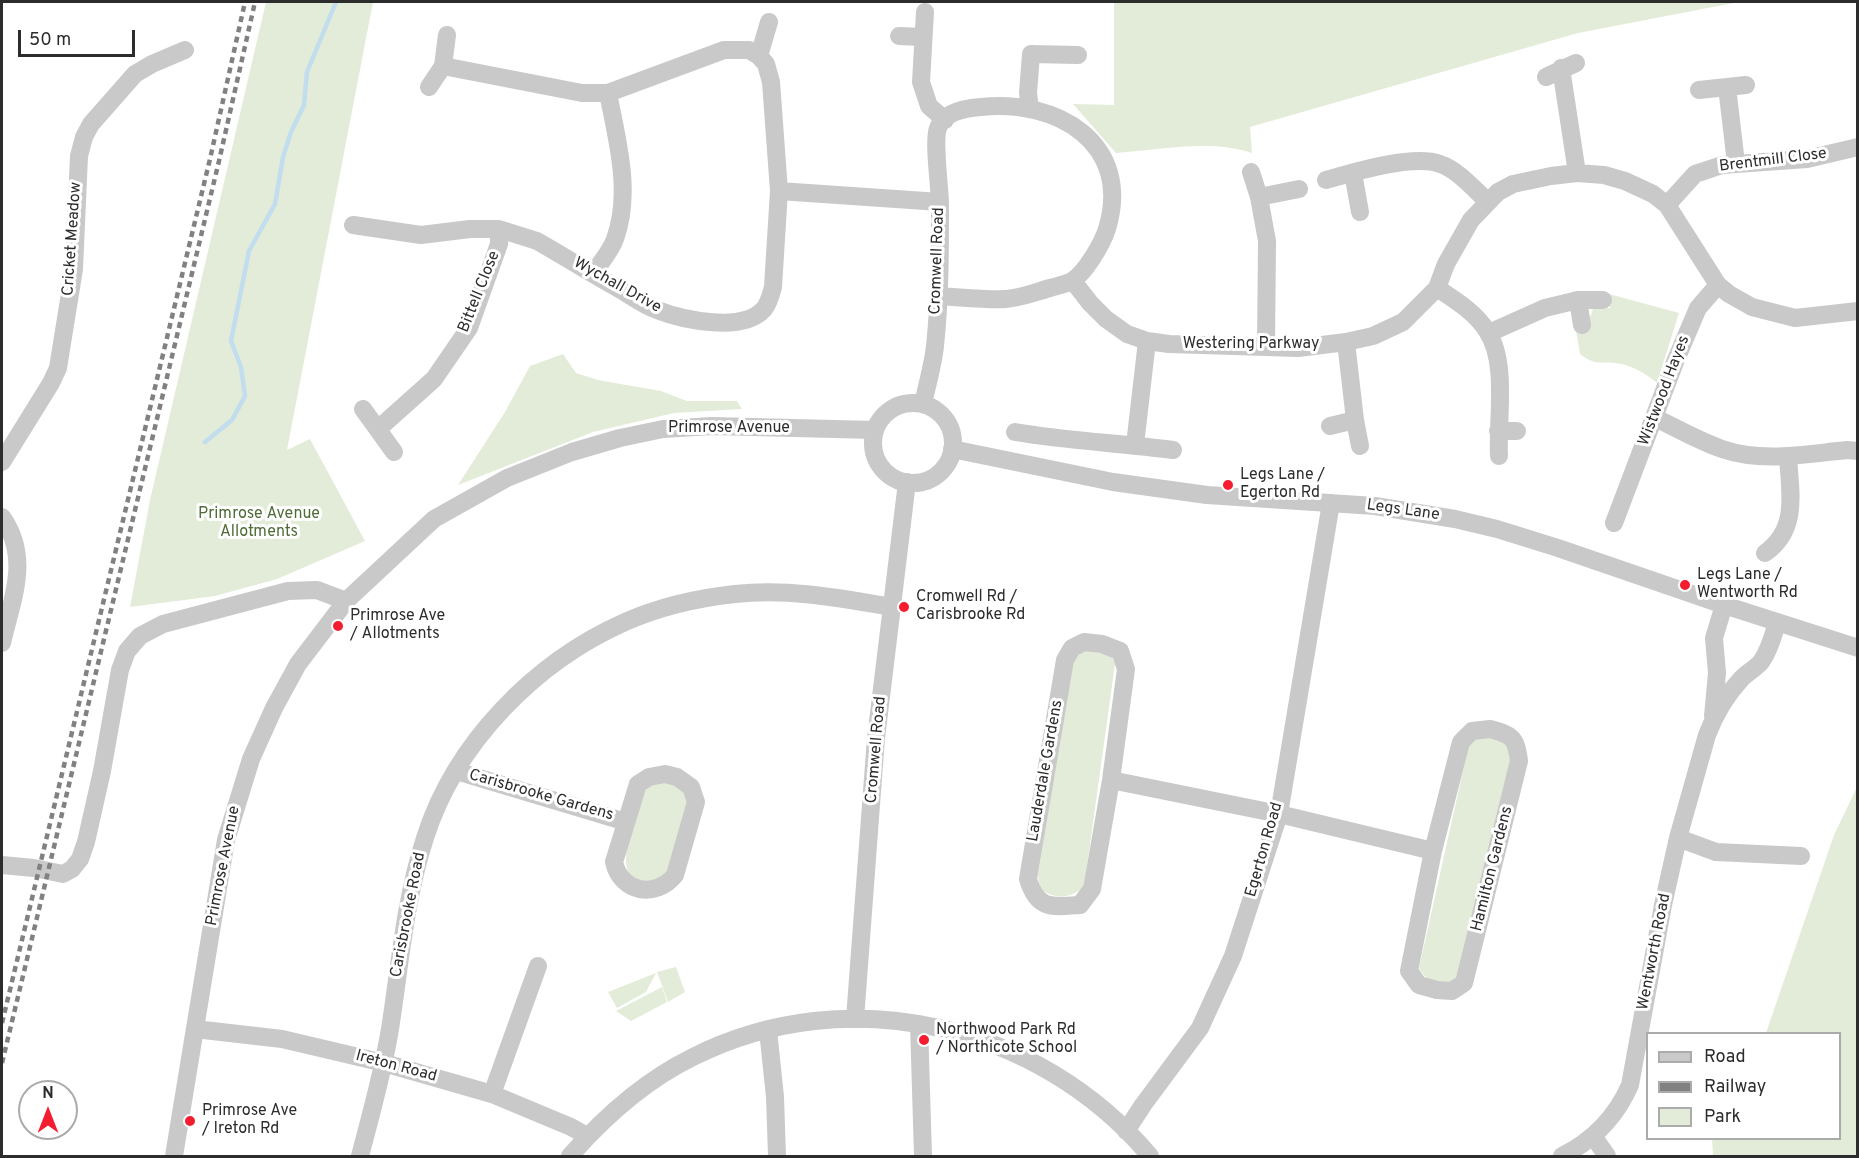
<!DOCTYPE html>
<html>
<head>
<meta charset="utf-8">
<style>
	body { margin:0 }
	#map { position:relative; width:1859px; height:1158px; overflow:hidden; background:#fff; font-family:Overpass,sans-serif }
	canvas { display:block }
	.frame { position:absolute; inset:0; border:3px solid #2c2c2c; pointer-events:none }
	.legend { position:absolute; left:1646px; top:1032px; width:195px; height:108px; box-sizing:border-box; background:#fff; border:2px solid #ababab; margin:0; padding:8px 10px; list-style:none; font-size:18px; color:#2c2c2c }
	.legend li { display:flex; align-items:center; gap:12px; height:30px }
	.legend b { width:30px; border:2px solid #ababab }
	.north { position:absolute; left:18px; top:1080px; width:60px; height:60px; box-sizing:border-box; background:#fff; border:2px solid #ababab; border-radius:50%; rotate:0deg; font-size:16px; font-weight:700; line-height:24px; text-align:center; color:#2c2c2c }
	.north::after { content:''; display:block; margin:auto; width:21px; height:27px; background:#f41d2f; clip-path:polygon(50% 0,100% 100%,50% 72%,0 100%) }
	.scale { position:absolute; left:18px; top:30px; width:117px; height:27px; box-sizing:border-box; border:3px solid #2c2c2c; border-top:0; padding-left:8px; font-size:18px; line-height:21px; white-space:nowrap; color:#2c2c2c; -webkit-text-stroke:4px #fff; paint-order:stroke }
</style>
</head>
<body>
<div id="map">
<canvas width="1859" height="1158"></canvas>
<div class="frame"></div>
<ul class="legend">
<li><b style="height:8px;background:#c9c9c9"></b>Road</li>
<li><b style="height:8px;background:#818181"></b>Railway</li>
<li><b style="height:16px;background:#e3ecd8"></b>Park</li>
</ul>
<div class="north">N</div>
<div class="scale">50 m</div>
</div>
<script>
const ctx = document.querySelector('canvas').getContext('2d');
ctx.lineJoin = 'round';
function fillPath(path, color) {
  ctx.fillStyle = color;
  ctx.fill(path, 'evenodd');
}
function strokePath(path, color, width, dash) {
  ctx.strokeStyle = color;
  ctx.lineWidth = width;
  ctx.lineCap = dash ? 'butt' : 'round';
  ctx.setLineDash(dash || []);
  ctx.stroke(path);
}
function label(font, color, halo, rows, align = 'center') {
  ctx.font = font + ' Overpass,sans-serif';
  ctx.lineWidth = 6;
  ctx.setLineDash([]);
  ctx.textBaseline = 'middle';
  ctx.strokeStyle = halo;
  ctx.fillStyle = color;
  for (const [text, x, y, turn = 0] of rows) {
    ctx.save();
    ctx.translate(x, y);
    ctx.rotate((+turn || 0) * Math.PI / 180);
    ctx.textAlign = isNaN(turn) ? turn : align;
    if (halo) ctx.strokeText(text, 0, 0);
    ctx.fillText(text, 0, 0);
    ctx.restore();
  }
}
const green = new Path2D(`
	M266 2H373L287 450 310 439 365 541 277 579 215 596 130 607 150 500Z
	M1114 2H1739L1578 33 1250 127 1252 153C1210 139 1160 150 1116 153L1073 104 1114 105Z
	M1609 294 1679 313 1657 383C1645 373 1630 364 1615 363 1596 361 1597 366 1580 354L1575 325 1588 323 1593 309 1610 308Z
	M563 354 576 373 598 380 661 391 687 401H737L742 409 674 413 593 432 458 485 505 412 530 366Z
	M1084 650 1111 655 1115 664 1084 888C1065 899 1059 899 1040 890L1038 875 1073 659Z
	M1478 738H1489L1507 744 1512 754 1460 975 1451 983C1435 983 1427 982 1419 968L1469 744Z
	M661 778 687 790 688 814 666 878C661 879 654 882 648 882 603 885 640 803 648 784Z
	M1857 787V1156H1713L1712 1139 1840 1138V1034L1766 1033 1834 835Z
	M676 967 685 992 668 1002 657 972Z
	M656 973 646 992 617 1008 608 992Z
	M662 987 667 1002 631 1021 616 1011Z`);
const stream = new Path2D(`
	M205 442 232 420 245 396 241 367 231 341 249 251 275 204 283 157 291 132 304 105 307 72 336 2`);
const minor = new Path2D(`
	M925 12 921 82 929 106 945 120
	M899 36 923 37
	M759 56 769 22
	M443 66 582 93H608L724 50H749L759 56 766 64 771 82 779 191
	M1561 68 1577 173
	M1546 77 1576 63
	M429 87 443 66 447 35
	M1727 87 1736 163
	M1699 90 1746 85
	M1030 109 1028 93 1031 54 1078 55
	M1251 172 1259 197 1267 241 1266 347
	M1353 173 1360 212
	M1326 180C1354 172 1413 154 1440 164 1458 170 1473 188 1487 201
	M1259 197 1299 189
	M1667 205 1695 174 1722 165 1807 159 1858 147
	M353 225 421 235 470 229H499L537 241C565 257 592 274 621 290 633 297 645 306 657 310 683 320 743 333 764 309 769 303 771 295 773 287L779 191 940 202
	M593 274C600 263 611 251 615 239 632 192 617 140 608 93
	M1073 281 1090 303 1106 319 1127 334 1147 341 1169 344 1298 348 1346 342 1373 336 1403 322 1437 288 1446 264 1471 220 1498 192 1513 184 1551 176 1577 173 1604 175 1625 181 1653 194 1667 205 1718 285 1729 294 1752 307 1795 318 1858 311
	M1437 288C1455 300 1475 312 1487 331 1508 362 1497 419 1499 456
	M1578 300 1582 325
	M1489 333 1545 308 1578 300H1603
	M1346 342 1355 420 1360 446
	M873 443a40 40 0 1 1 80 0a40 40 0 1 1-80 0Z
	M923 404C927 385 933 365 935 346 940 299 940 252 940 205 940 187 933 142 938 128 944 111 967 108 981 107 1057 99 1133 143 1107 229 1102 244 1086 272 1072 281 1066 284 1057 286 1050 288 1036 292 1021 298 1006 299 984 300 960 297 938 296
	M363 409 394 452
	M1655 418C1677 428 1699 441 1722 449 1763 463 1806 454 1847 450L1858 451
	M1330 426 1355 420
	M378 429 434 379 469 328 499 244V229
	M1498 431H1517
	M1015 432C1068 441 1121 443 1173 450
	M1135 445 1147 341
	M952 449 1113 482 1207 495 1375 506 1455 519 1497 529 1558 548 1724 605 1858 648
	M2 462 51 383 58 368 74 269 79 156 84 137 91 124 135 74 152 64 185 50
	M2 517C31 558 12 599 2 643
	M1614 523 1675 362 1698 308 1718 285
	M1765 553C1799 529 1790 493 1788 456
	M1084 642 1102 644 1120 651 1126 669 1111 780 1092 889 1080 905C1052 907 1037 910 1028 879L1065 660 1072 648Z
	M1713 716 1717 673 1714 638 1724 605
	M1490 729C1512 735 1516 737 1519 761L1464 983 1452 991 1437 990 1419 985 1409 971 1433 851 1461 742 1472 731Z
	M456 771 626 822
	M665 774 677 777 691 787 696 802 675 875C656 899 621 893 614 862L638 784 649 777Z
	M1111 780 1279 814 1433 851
	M1678 838 1716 852 1801 856
	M2 865 34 868 63 874 72 869 80 859 86 842 102 771 120 670 127 651 140 636 163 624 288 591 317 590 346 601
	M855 1019 876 738 907 482
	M919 1024 923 1156
	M195 1029 282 1039 384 1063 492 1094 571 1127 587 1136
	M768 1030 775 1097 777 1156
	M492 1094 538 966
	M1126 1131 1143 1105 1200 1028 1233 956 1279 814 1331 503
	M1593 1136 1607 1156
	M174 1156 226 840 251 759 274 708 298 664 346 601 434 519 507 478 572 452 620 438 663 429 712 426 875 430
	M360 1156C371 1114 383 1072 390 1029 400 965 405 899 425 838 455 743 535 662 625 622 659 607 698 598 735 594 787 588 840 598 892 607
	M570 1156C605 1116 644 1081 693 1057 848 979 1039 1024 1150 1156
	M1562 1156C1594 1140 1616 1117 1630 1085L1663 905 1678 838 1707 735C1715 714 1727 694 1742 678 1748 672 1756 668 1761 662 1769 651 1773 636 1777 623`);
const rail = new Path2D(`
	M2 1023 210 159 245 2
	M2 1063 219 161 255 2`);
const markers = [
	[1228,485,6,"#f41d2f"],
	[1685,585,6,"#f41d2f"],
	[904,607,6,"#f41d2f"],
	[338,626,6,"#f41d2f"],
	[924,1040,6,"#f41d2f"],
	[190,1121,6,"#f41d2f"]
];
const streetNames = [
	["Brentmill Close",1773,161,-7],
	["Cricket Meadow",73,239,-86],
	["Cromwell Road",938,261,-88],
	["Wychall Drive",617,286,29],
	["Bittell Close",480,292,-68],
	["Westering Parkway",1251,345],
	["Wistwood Hayes",1665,391,-69],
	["Primrose Avenue",729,429],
	["Legs Lane",1403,511,8],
	["Cromwell Road",877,750,-85],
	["Lauderdale Gardens",1046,771,-80],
	["Carisbrooke Gardens",541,796,16],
	["Egerton Road",1265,850,-74],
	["Primrose Avenue",224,866,-79],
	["Hamilton Gardens",1493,869,-76],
	["Carisbrooke Road",409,915,-79],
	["Wentworth Road",1655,952,-79],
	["Ireton Road",396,1067,15]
];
const poiNames = [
	["Legs Lane /",1240,476],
	["Egerton Rd",1240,494],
	["Legs Lane /",1697,576],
	["Wentworth Rd",1697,594],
	["Cromwell Rd /",916,598],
	["Carisbrooke Rd",916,616],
	["Primrose Ave",350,617],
	["/ Allotments",350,635],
	["Northwood Park Rd",936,1031],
	["/ Northicote School",936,1049],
	["Primrose Ave",202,1112],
	["/ Ireton Rd",202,1130]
];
const parkNames = [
	["Primrose Avenue",259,515],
	["Allotments",259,533]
];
fillPath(green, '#e3ecd8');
strokePath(stream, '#c2ddee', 4.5);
strokePath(minor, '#c9c9c9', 18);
strokePath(rail, '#818181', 4.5, [6, 4.5]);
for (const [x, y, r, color] of markers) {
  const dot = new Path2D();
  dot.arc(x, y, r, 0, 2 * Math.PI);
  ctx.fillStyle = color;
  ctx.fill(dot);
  strokePath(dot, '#fff', 2);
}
label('16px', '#2c2c2c', '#fff', streetNames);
label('16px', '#2c2c2c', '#fff', poiNames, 'left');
label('16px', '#4f6b36', '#fff', parkNames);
</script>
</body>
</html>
